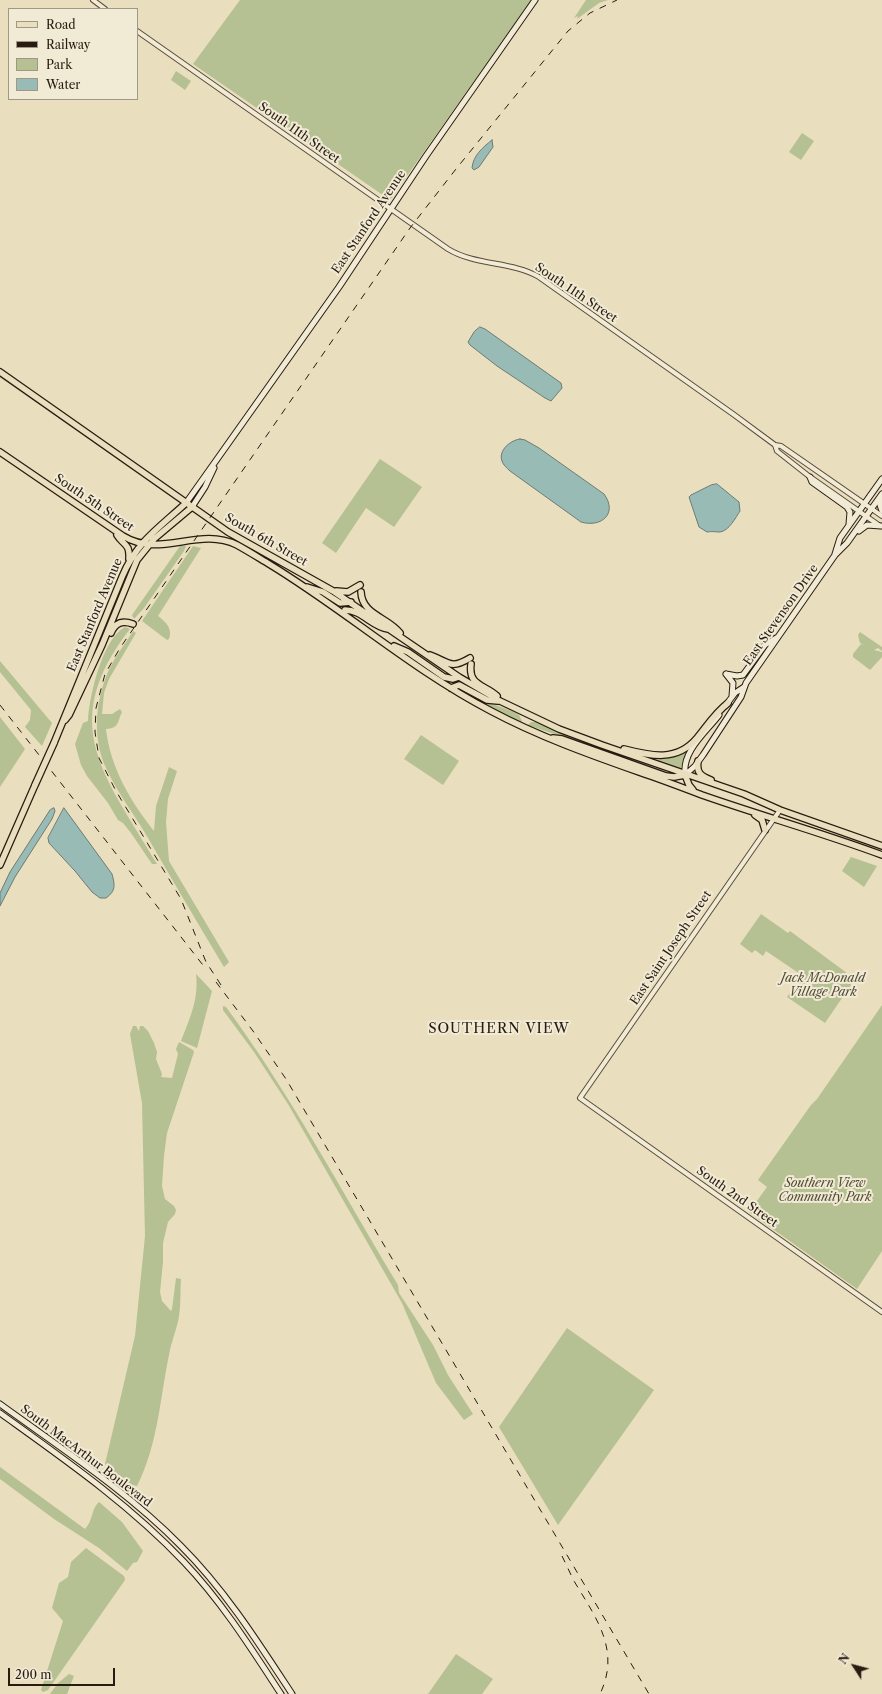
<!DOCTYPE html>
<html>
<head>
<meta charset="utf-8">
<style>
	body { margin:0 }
	#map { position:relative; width:882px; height:1694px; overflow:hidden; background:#e9debd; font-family:"Libre Caslon Text",serif }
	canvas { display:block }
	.legend { position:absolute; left:8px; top:8px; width:130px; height:92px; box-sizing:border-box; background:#f1ead4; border:1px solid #a19786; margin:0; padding:5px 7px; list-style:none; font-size:12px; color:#291b11 }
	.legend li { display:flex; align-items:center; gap:8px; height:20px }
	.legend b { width:20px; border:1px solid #a19786 }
	.north { position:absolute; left:834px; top:1646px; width:40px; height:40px; -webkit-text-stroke:3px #f1ead4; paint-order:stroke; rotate:306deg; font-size:11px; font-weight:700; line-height:16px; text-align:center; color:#291b11 }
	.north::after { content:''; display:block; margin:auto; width:14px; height:18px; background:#291b11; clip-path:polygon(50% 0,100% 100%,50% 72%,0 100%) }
	.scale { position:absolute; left:8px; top:1668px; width:107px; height:18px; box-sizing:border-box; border:2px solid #291b11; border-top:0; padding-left:5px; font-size:12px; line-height:14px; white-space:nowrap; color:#291b11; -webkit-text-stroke:3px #f1ead4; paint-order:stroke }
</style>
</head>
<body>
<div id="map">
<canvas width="882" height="1694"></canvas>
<ul class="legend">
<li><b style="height:5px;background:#e9debd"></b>Road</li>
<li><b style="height:5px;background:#291b11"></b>Railway</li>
<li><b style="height:11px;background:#b5c192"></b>Park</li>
<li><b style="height:11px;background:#98bbb6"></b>Water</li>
</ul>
<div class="north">N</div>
<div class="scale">200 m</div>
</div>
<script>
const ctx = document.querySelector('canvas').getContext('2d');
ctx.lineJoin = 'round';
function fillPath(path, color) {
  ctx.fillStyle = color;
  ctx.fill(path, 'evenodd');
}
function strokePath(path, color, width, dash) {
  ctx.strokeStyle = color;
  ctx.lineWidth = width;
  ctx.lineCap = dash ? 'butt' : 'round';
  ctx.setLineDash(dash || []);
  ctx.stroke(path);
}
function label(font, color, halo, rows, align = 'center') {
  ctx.font = font + ' "Libre Caslon Text",serif';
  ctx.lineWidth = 4;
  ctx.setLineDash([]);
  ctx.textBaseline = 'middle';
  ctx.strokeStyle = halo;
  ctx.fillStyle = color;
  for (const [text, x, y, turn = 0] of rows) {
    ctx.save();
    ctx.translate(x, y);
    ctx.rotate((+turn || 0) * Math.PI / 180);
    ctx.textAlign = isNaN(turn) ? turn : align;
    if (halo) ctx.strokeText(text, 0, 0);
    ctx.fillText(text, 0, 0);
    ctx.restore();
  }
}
const green = new Path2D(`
	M240 0H531L390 200 193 64Z
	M586 0H608L599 3 577 19 578 16 574 18Z
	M176 71 191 81 185 90 171 80Z
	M802 133 814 141 801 160 789 152Z
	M380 459 422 487 394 527 366 508 336 553 322 543Z
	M180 546H186L184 551 144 608 134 619 132 615Z
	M193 546 201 548 158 616C166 622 173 629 169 639L167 640 142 621Z
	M125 627 130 629C55 725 106 777 157 864H152L131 833 123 823 118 820 108 803 87 776 81 765 75 744 83 723 88 721C89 697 102 639 125 627Z
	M133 631 136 633 109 679 104 693 102 714H112L120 709 122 712C117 723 119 728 106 729 110 767 131 802 154 831L156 806 169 767 177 771 168 799 166 822 169 861 229 962 224 967C198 924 173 881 148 838 135 815 118 794 107 770 92 740 95 702 108 672 114 658 125 644 133 631Z
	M860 632 882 647V651L878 648 874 650 882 652V657L870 670 853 657V654L861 644 865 645 860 643 858 635Z
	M0 661 52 723 42 746 25 727 30 720 31 710 0 672Z
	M460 687 493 704 514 712 519 715 522 721 521 722C507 716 467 699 460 687Z
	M0 717 25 749 0 787Z
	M531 722H536L580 741 672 774 667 773 528 725Z
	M421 735 459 761 443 785 404 759Z
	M685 750 687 752 680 769 655 760 656 758 669 757Z
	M851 857 877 866 864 887 842 871Z
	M761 914 788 933 790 931 855 979 825 1023 787 997 803 976 766 951 763 956 755 950 752 953 740 944Z
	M196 974 212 991 197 1048 181 1041C190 1018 199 999 196 974Z
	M882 1005V1251L857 1289 749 1212 767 1187 758 1180 811 1105 817 1099Z
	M223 1006 226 1007C291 1095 342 1192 398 1285L399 1293 433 1345 448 1375 473 1414 464 1420 436 1383 402 1303 288 1104 254 1052 223 1010Z
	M133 1026H136L139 1031 140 1026H143L148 1031 154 1043 157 1052 156 1059 162 1074 161 1077 172 1078 178 1054 176 1049 179 1042 193 1050 194 1052 167 1133 164 1156 162 1186 165 1199 174 1206 176 1210 175 1214 168 1222 163 1243V1262L160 1292 162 1301 171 1311 172 1309 176 1278 181 1279C180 1291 181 1304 179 1316 177 1329 171 1342 169 1355 160 1398 158 1445 137 1486 126 1484 110 1474 105 1464L135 1336 145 1236 142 1103 130 1034Z
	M567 1328 654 1390 558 1525 499 1427Z
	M0 1467 85 1529C93 1521 91 1509 99 1502L122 1522 143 1551 137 1562 133 1563 127 1571 99 1548 54 1519 0 1479Z
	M86 1548 124 1576 125 1580 48 1690 43 1692 41 1690 63 1621 52 1608 59 1583 68 1577 71 1562Z
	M456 1654 493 1679 482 1694H428Z
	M69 1674 74 1676 67 1694H50L58 1683Z`);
const water = new Path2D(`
	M492 140 493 147 479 167 474 170 472 168C473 156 482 148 492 140Z
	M480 327 485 329 561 383 562 388 551 401 545 398 497 366 470 345 468 342 474 332Z
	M520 439 525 440 539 448 604 494C618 513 602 528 581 522L510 471C507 468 503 465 502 461 498 450 511 440 520 439Z
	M717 484 739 502 740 511C736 517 729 531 720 532 716 532 712 531 707 532L699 527 689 497 691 495 711 485Z
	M54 808 55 811 52 819 15 877 0 906V893L10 872 50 810Z
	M64 808 112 874C115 885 116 891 106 898H100L92 892 75 871 49 843 48 838Z`);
const tertiary = new Path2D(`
	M93 0 105 9
	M137 31 448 249C476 266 511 261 539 277L733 414 775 445 777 451 810 477 880 526
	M775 445 781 446 882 516
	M780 810 580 1098 882 1312`);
const secondary = new Path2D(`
	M810 477 812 482 847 507 850 512 849 524
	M882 497 880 505 882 511
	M186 503 339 287 426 156 535 0
	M192 507 205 487 214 468
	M859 531 867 525 881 526
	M835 554 840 538 882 479
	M726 674 737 676 743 675 765 645 776 638
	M726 674 733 683 732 696
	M726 705 735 693 744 687
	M685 775 695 766 703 755 741 697 746 683 835 555 847 543 882 494
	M685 775C682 751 706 732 719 715
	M0 1404C62 1449 127 1491 181 1546 225 1590 258 1642 292 1694
	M0 1413C64 1459 129 1504 184 1562 222 1602 251 1648 281 1694`);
const primary = new Path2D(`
	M0 372 228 532 333 591 459 677 500 701 559 729 602 745 744 794 780 810 882 846
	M0 452 123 536C161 559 198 526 237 545 248 551 259 558 269 564 345 610 412 670 491 711 538 736 588 754 639 772 660 779 681 787 702 795 762 816 823 833 882 855
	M117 535C124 546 130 543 129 559
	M307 587 323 592 340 603 351 602
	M336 591 348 592 360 585
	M361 592C362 615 388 617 400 633
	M345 610C362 610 372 627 388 629
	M111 633C115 623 122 620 133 624
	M394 646 408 652 444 677 453 679 459 677
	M430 655C449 662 450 670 470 658
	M471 664C468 686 484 684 497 696
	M451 688 459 685 487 700 498 701
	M65 720 69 715 102 645 137 560 154 539 192 507
	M553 738 562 739 666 776 674 777 685 775
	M54 743 122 577C137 541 159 528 186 503
	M624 749C651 756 677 762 697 738 707 726 715 713 728 703
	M698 761C696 773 701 776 711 780
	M685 775 689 785 693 790
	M755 815 762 820 765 830
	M0 865 35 785`);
const rail = new Path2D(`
	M0 705 206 969
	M216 982 253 1031 286 1079 649 1694
	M221 985 206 962 181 899 116 791 99 758 95 732 96 708 105 674 120 648 410 228 456 169 568 31 590 13 617 0
	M562 1556C566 1564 570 1573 574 1581 596 1618 621 1650 600 1694`);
const primaryBridge = new Path2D(`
	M35 785 54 743`);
const streetNames = [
	["South 11th Street",299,133,35],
	["East Stanford Avenue",369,222,-56],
	["South 11th Street",576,293,34],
	["South 5th Street",94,503,34],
	["South 6th Street",266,540,30],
	["East Stanford Avenue",95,615,-67],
	["East Stevenson Drive",781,615,-55],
	["East Saint Joseph Street",671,948,-56],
	["South 2nd Street",737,1197,35],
	["South MacArthur Boulevard",86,1456,37]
];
const parkNames = [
	["Jack McDonald",823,979],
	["Village Park",823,993],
	["Southern View",825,1184],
	["Community Park",825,1198]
];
const quarterNames = [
	["SOUTHERN VIEW",499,1029]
];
fillPath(green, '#b5c192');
fillPath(water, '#98bbb6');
strokePath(water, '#6c7b74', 1);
strokePath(tertiary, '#594c3c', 6);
strokePath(secondary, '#291b11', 7);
strokePath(primary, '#291b11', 8);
strokePath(tertiary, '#f1ead4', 4);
strokePath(secondary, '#f1ead4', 5);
strokePath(primary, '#e9debd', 5.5);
strokePath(rail, '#291b11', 1, [7, 7]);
strokePath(primaryBridge, '#291b11', 8, []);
strokePath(primaryBridge, '#e9debd', 5.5);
label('12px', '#291b11', '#f1ead4', streetNames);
label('italic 12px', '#534d38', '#f1ead4', parkNames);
ctx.letterSpacing = '1px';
label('14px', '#291b11', '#f1ead4', quarterNames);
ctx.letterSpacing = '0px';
</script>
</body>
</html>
